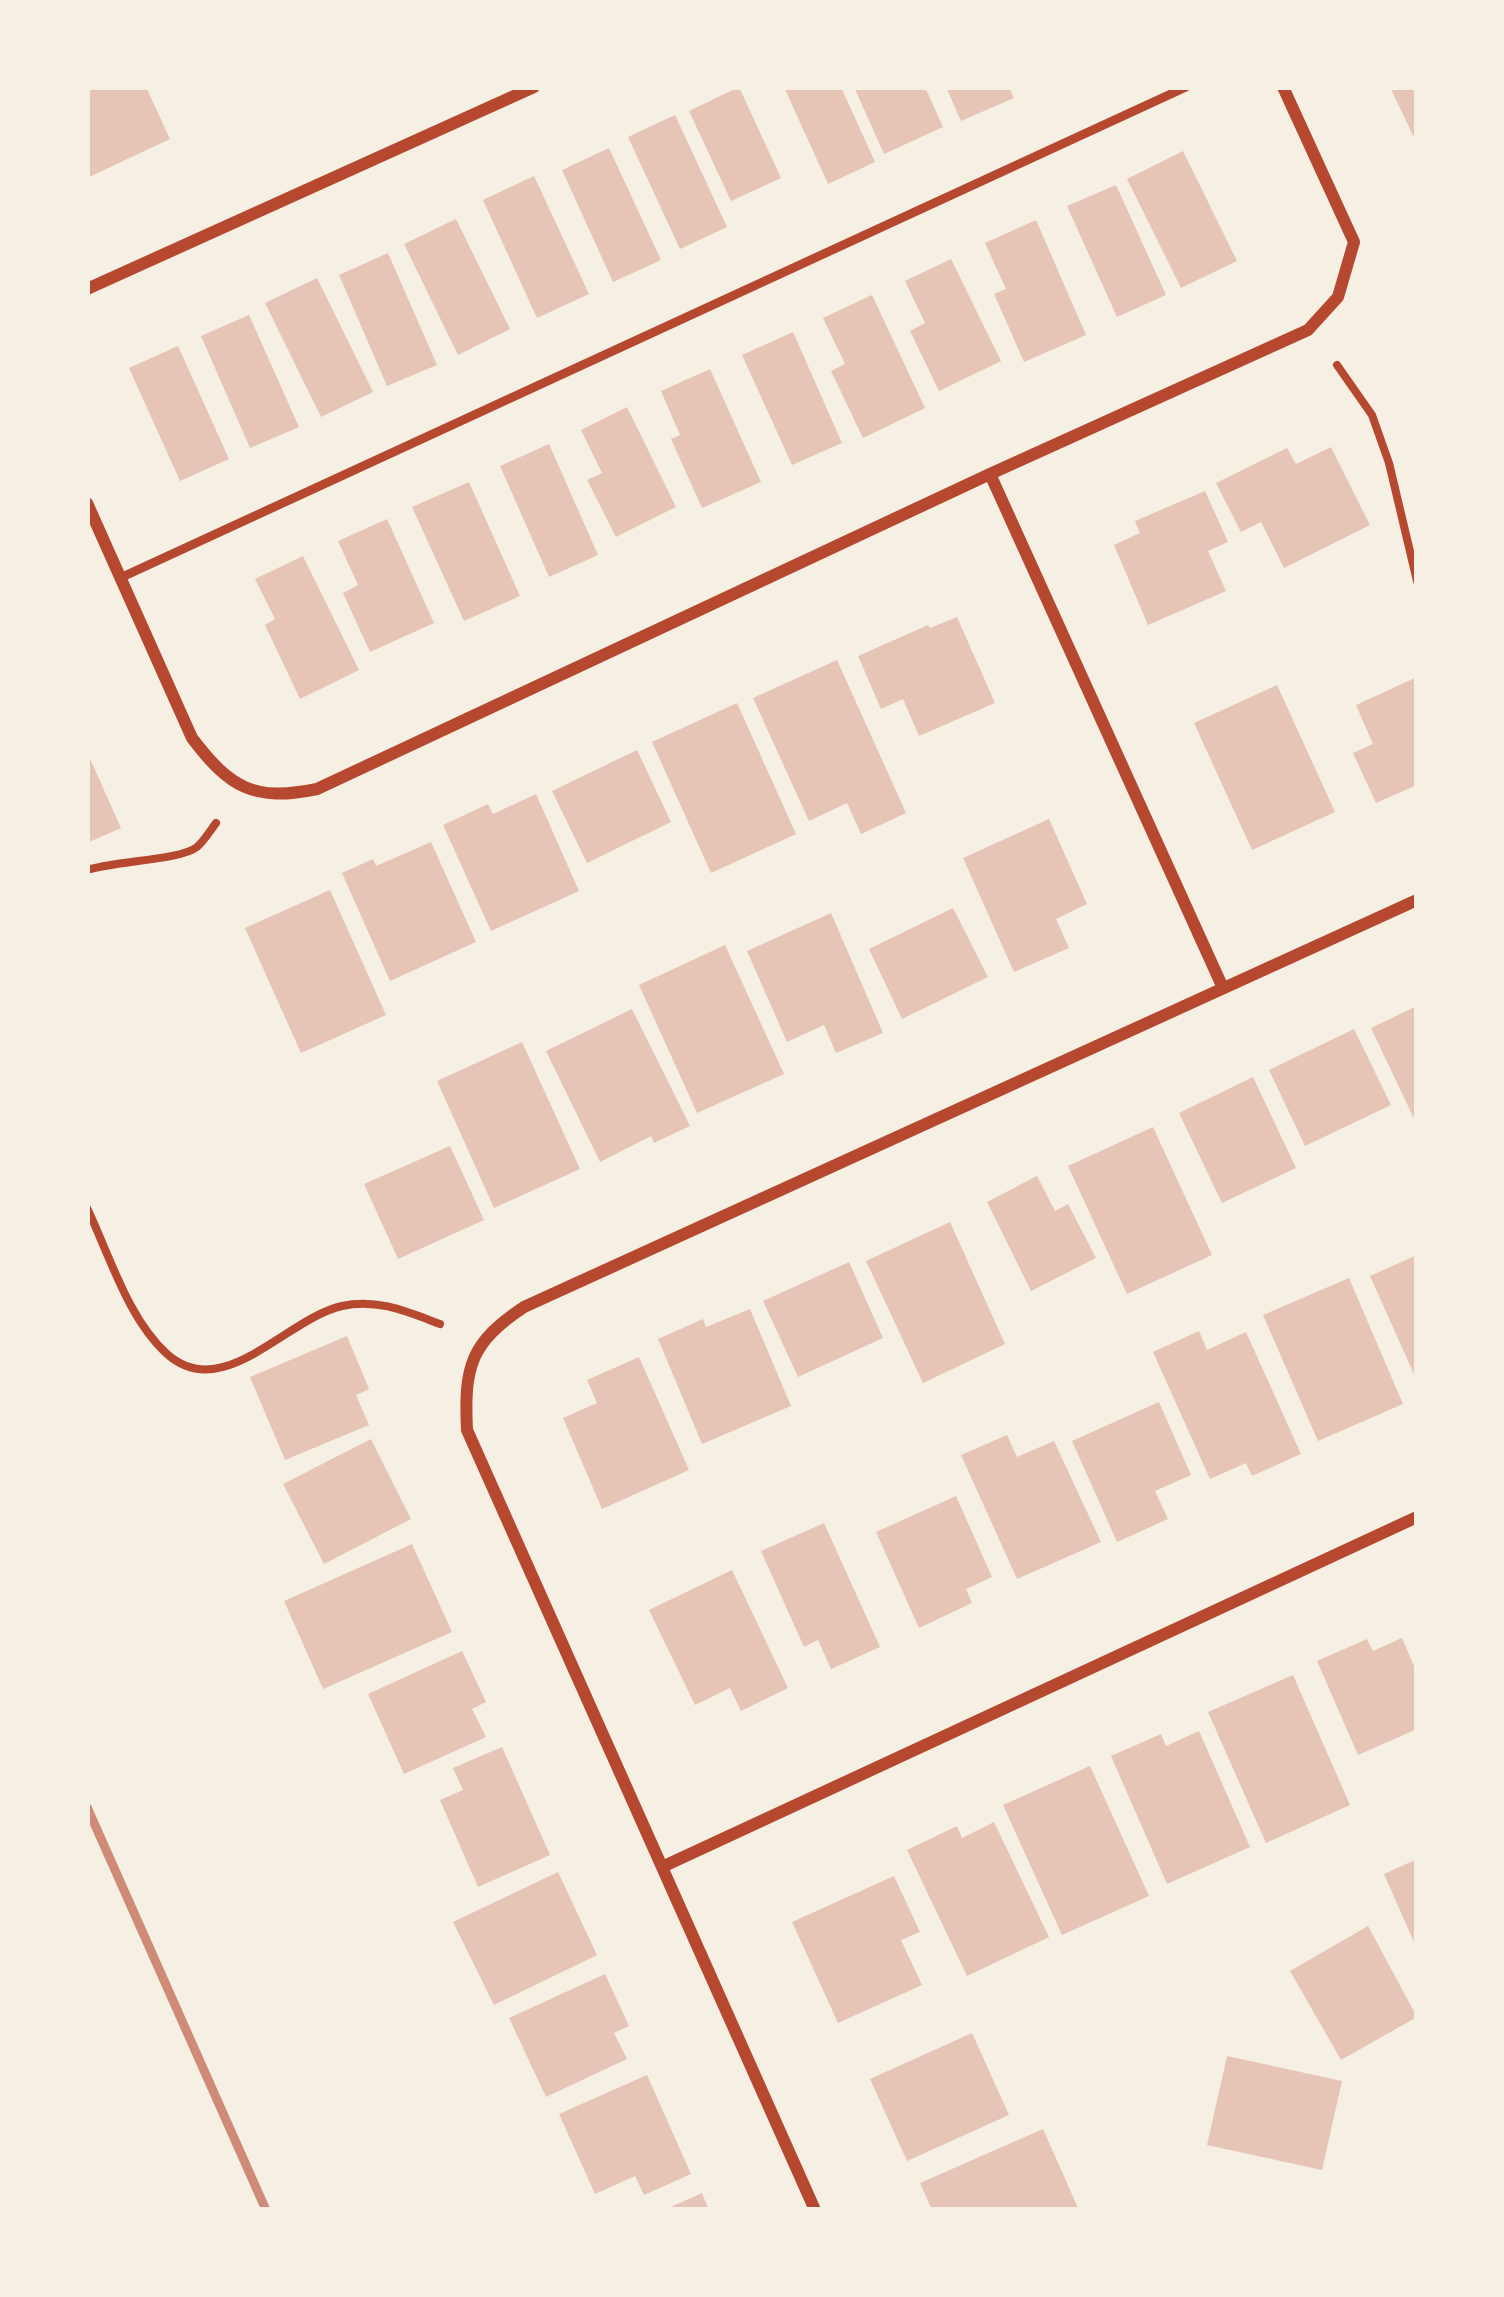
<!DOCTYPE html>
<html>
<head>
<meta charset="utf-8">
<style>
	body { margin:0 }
	#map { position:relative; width:1504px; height:2297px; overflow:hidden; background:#f6efe4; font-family:"Noto Sans",sans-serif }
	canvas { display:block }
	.frame { position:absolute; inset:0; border:90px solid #f6efe4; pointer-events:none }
</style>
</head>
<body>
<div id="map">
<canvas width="1504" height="2297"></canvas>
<div class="frame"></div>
</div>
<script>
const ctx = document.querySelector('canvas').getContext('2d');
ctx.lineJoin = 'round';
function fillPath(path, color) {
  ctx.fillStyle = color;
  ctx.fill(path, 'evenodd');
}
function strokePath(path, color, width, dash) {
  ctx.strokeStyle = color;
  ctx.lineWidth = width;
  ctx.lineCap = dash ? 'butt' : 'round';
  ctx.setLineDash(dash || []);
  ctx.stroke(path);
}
const building = new Path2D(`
	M87 87H146L170 139 87 178Z
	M739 87 781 178 731 201 689 111Z
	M784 87H841L875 162 828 184Z
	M854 87H925L943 127 884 154Z
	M946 87H1009L1014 98 961 121Z
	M1390 87H1417V144Z
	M675 115 727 227 680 249 628 137Z
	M609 148 661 260 613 282 562 170Z
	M1183 151 1237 261 1181 288 1127 179Z
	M534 176 589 294 537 318 483 200Z
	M1116 185 1166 295 1117 317 1067 206Z
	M456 219 510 329 458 355 404 244Z
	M1036 220 1086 335 1024 362 994 294 1006 289 985 243Z
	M388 253 437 365 387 386 339 275Z
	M951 259 1001 361 939 391 910 331 925 323 905 281Z
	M317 278 373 392 321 417 265 303Z
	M872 295 925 408 863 438 831 371 845 364 823 318Z
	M249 315 299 427 250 448 201 336Z
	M793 332 842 443 792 465 742 355Z
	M178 346 229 459 180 481 129 368Z
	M710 369 761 482 702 508 671 439 680 435 661 391Z
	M627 407 676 507 616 537 587 480 602 473 581 430Z
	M549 444 598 555 549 577 500 466Z
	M1331 447 1370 525 1284 568 1261 522 1241 532 1216 483 1287 448 1296 464Z
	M469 482 520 596 464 621 412 507Z
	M1205 491 1228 542 1208 551 1226 591 1148 625 1114 545 1140 533 1135 521Z
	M387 519 434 623 370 652 343 593 358 585 338 541Z
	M303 556 359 670 300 699 265 625 275 619 255 579Z
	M957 617 995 703 919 736 903 699 881 709 858 656 928 625 930 628Z
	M837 660 906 813 861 834 847 803 809 821 753 698Z
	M1417 677V785L1376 803 1353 753 1373 744 1356 705Z
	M1277 685 1335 812 1252 850 1194 723Z
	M737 703 796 834 711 873 652 742Z
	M637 750 671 822 587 863 552 791Z
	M87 752 121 828 87 843Z
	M536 794 579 891 491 931 443 825 488 804 493 814Z
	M1049 819 1087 904 1056 919 1069 948 1014 972 963 858Z
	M431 842 476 942 390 981 342 873 373 859 376 866Z
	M330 890 386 1015 301 1053 245 928Z
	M953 908 988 977 902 1019 869 949Z
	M831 913 883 1033 836 1053 824 1025 787 1042 747 951Z
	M725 945 784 1074 697 1113 639 985Z
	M1417 1006V1125L1371 1028Z
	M632 1009 690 1126 654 1143 651 1136 600 1162 546 1051Z
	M1354 1029 1391 1105 1305 1146 1269 1070Z
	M522 1042 580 1169 494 1208 437 1081Z
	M1253 1077 1296 1168 1222 1203 1179 1113Z
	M1153 1127 1212 1255 1127 1294 1068 1166Z
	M450 1146 484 1220 398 1259 364 1184Z
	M1037 1176 1055 1211 1068 1204 1096 1258 1031 1291 987 1202Z
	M950 1222 1005 1344 923 1383 866 1261Z
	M1417 1255V1381L1370 1276Z
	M849 1262 883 1338 798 1377 763 1301Z
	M1349 1278 1403 1404 1318 1441 1263 1315Z
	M750 1309 791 1406 702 1444 658 1339 703 1319 706 1327Z
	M1199 1331 1207 1350 1246 1332 1301 1454 1252 1476 1246 1463 1210 1479 1153 1352Z
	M347 1336 369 1389 356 1395 369 1425 285 1460 250 1377Z
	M639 1357 689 1470 602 1509 563 1418 597 1403 587 1380Z
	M1159 1402 1191 1475 1155 1491 1168 1519 1117 1542 1072 1441Z
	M1007 1435 1017 1457 1054 1441 1101 1542 1017 1579 961 1455Z
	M371 1439 411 1519 324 1564 283 1484Z
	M956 1496 992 1577 966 1589 972 1603 919 1628 876 1532Z
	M824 1523 880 1647 831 1669 818 1640 804 1647 761 1551Z
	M412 1544 452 1632 323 1689 284 1601Z
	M732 1570 788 1688 741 1711 730 1688 695 1705 649 1610Z
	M1402 1638 1417 1673V1729L1358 1755 1317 1661 1367 1639 1373 1651Z
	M462 1651 486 1702 472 1709 486 1737 404 1774 368 1694Z
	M1293 1675 1350 1805 1266 1843 1208 1712Z
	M1199 1731 1250 1847 1167 1884 1111 1756 1161 1734 1166 1746Z
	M502 1747 550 1855 478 1887 440 1800 463 1790 453 1768Z
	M1090 1766 1149 1896 1062 1935 1003 1805Z
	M994 1822 1049 1937 967 1976 907 1850 957 1826 962 1838Z
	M1417 1859V1949L1384 1874Z
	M558 1872 597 1955 494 2005 453 1922Z
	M894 1876 920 1932 901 1940 922 1985 838 2023 792 1922Z
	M1368 1926 1417 2017 1341 2060 1290 1971Z
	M605 1974 629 2026 614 2033 627 2059 546 2097 509 2018Z
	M972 2033 1009 2115 907 2161 870 2079Z
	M1227 2056 1342 2081 1322 2170 1207 2145Z
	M647 2075 691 2174 644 2195 635 2176 595 2194 559 2114Z
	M1043 2129 1079 2210H932L920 2183Z
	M702 2193 709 2210H664Z`);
const path = new Path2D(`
	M1337 365 1372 415 1389 463 1417 581
	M87 870C114 861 181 860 197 847 204 841 210 831 216 823
	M87 1208C109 1254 128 1319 167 1354 223 1404 287 1318 342 1306 377 1298 408 1312 440 1324`);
const service = new Path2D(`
	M120 578 1186 87`);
const minor = new Path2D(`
	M87 289 534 87
	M990 474 1223 988
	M87 503 192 738C230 788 254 802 317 789L990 474 1308 330 1338 297 1354 242 1283 87
	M662 1867 1417 1517
	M815 2210 467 1430C464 1367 470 1343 524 1307L1417 900`);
const rail = new Path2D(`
	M87 1807 266 2210`);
fillPath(building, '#e6c5b7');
strokePath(path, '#b5482f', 8);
strokePath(service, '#b5482f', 9);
strokePath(minor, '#b5482f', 12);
strokePath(rail, '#cf8b77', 9);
</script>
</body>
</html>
